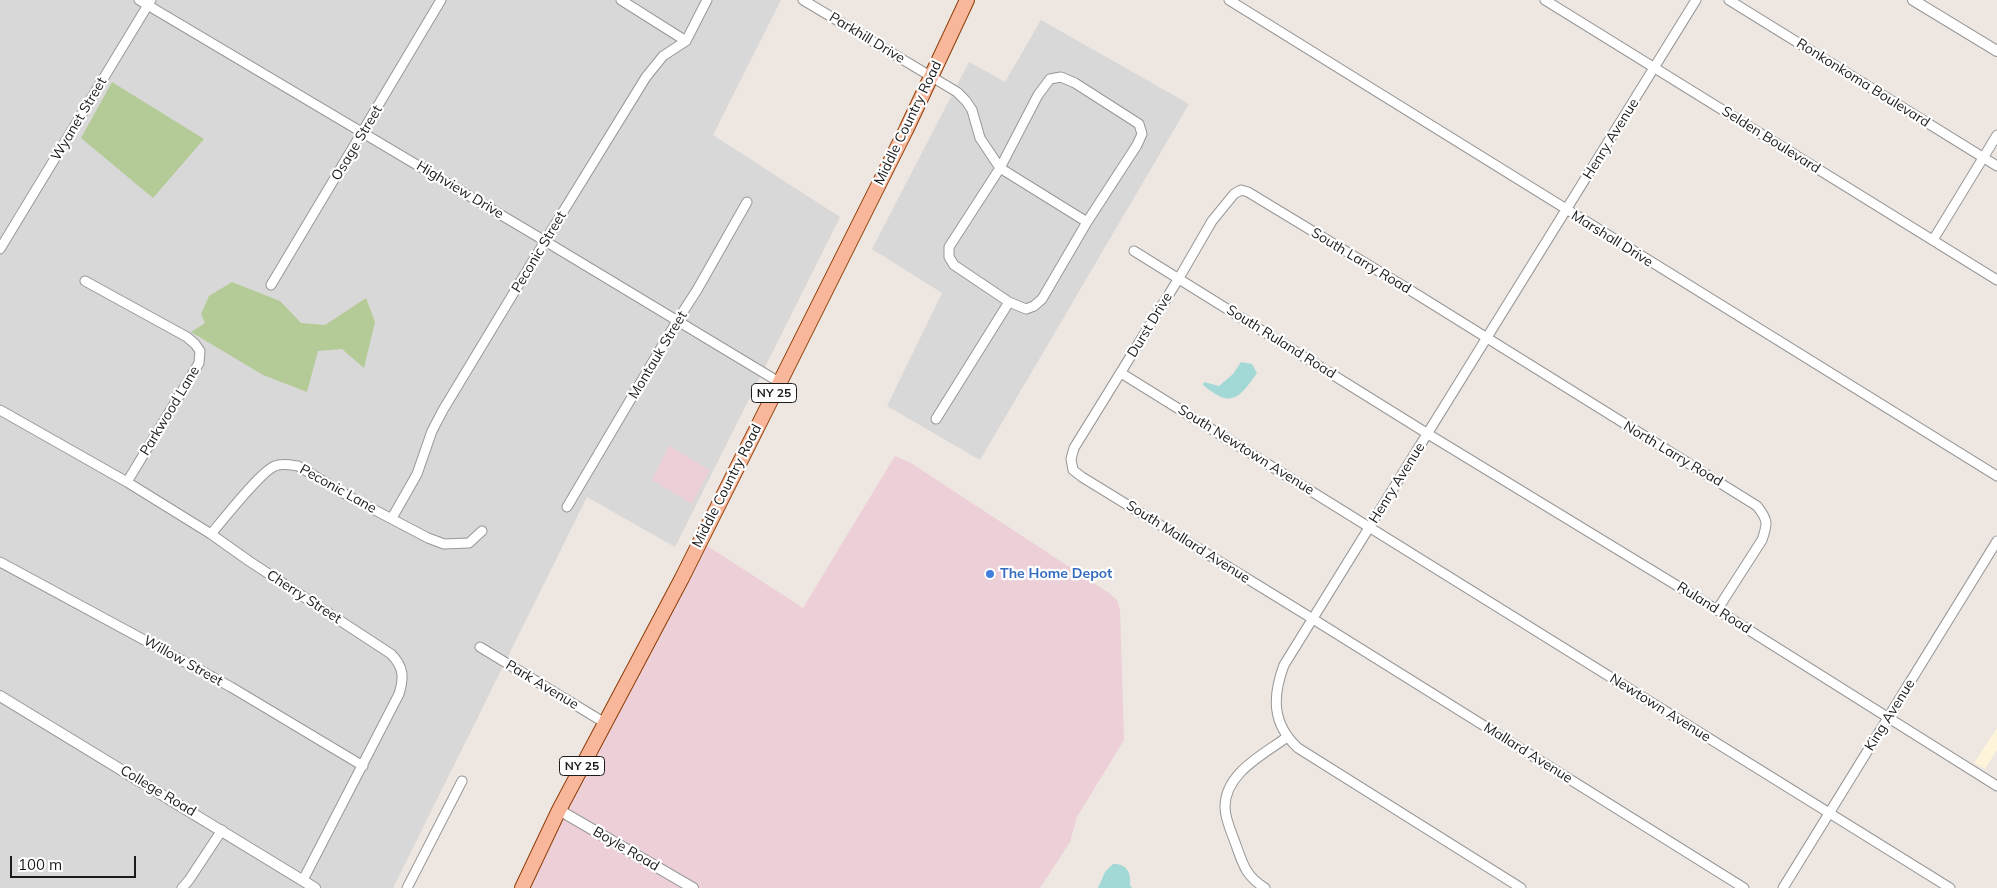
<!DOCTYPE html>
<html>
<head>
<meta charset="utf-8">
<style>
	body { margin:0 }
	#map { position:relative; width:1997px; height:888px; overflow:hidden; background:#ede6e1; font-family:Mulish,sans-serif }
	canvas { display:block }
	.scale { position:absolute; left:10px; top:856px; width:126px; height:22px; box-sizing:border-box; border:2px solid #1b1b1b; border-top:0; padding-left:6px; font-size:15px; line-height:18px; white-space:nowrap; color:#1b1b1b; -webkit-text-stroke:4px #fff; paint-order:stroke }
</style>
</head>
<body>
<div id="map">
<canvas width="1997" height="888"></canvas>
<div class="scale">100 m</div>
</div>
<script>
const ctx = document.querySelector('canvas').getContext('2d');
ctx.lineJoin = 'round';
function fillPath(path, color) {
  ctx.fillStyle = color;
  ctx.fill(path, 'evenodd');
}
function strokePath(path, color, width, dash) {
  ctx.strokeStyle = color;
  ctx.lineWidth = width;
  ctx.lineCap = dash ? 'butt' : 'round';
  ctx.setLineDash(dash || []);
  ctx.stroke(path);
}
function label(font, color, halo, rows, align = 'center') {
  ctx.font = font + ' Mulish,sans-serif';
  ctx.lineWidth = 4.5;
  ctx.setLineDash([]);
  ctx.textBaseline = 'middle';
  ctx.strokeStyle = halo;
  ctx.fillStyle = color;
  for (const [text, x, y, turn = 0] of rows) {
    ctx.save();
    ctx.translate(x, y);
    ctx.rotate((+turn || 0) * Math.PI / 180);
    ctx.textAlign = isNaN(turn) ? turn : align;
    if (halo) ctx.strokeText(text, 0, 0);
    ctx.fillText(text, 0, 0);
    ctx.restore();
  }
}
const residential = new Path2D(`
	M0 0H781L713 135 840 217 675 547 587 497 393 888H0Z
	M1041 20 1189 104 980 460 887 406 942 293 872 249 969 62 1005 82Z`);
const commercial = new Path2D(`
	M669 446 710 470 692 504 652 480Z
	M895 456 911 463 1109 593 1117 600 1120 610 1124 740 1077 817 1070 842 1040 888H522L700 541 803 608Z`);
const education = new Path2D(`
	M1997 728V750L1985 769 1974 763Z`);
const forest = new Path2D(`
	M112 82 204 139 153 198 81 138Z
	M232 282 280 301 301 323 325 325 366 298 375 322 364 368 342 349 318 351 307 392 263 375 191 332 205 323 201 314 209 296Z`);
const water = new Path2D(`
	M1241 362 1252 364 1257 373C1238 400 1231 408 1203 385L1204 382 1219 386 1233 374Z
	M1113 864C1127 864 1131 872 1130 885L1132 888H1098L1105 872Z`);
const minor = new Path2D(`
	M139 0 545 241 779 382
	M621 0 686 41
	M803 0 957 92 966 101 972 110 980 138 1000 168 1087 222 1042 299 1034 306 1026 309 1009 302 954 265 949 257V247L1000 168 1038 95 1050 79 1061 77 1075 83 1139 124 1142 134 1137 145 1087 222
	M1229 0 1997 476
	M1545 0 1997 280
	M1729 0 1997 166
	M1933 240 1997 135
	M0 249 151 0
	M1134 251 1428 434 1717 610 1997 786
	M85 281 187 337 195 344 200 351 199 363 127 482
	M271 285 441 0
	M1121 373 1950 888
	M0 410 127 482 211 534 249 561 391 654C404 667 404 678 399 694L303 880
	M936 419 1009 302
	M567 507 677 321 697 290 747 202
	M392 518 417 474 432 431 443 410 545 241 646 77 663 56 686 41 707 0
	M211 534C223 520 261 471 275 466 282 463 291 465 298 466L350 497 428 538 444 544 469 543 482 531
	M0 562 231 687 363 766
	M1717 610 1762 540C1768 523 1768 520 1757 506L1418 295 1248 192 1241 190 1234 194 1212 221 1179 278 1074 448 1071 459 1073 470 1082 477 1313 619 1744 888
	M480 647 605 723
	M182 888 189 880 222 830
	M407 888 462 781
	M1265 888C1246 876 1243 865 1236 845 1232 833 1225 820 1225 807 1225 773 1263 755 1287 737
	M1521 888 1298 748C1272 724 1272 697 1284 665L1696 0
	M1783 888 1997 541`);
const tertiary = new Path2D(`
	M1913 0 1997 51
	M0 696 315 888
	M559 810 693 888`);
const primary = new Path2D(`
	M522 888 559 810 682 578 906 130 967 0`);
const markers = [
	[990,574,5,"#3f7fe0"]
];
const shields = [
	[774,393,45],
	[582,766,45]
];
const shieldNames = [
	["NY 25",774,393],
	["NY 25",582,766]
];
const streetNames = [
	["Parkhill Drive",867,38,31],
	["Ronkonkoma Boulevard",1863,83,32],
	["Wyanet Street",79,119,-59],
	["Middle Country Road",908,123,-64],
	["Henry Avenue",1611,139,-58],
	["Selden Boulevard",1771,140,32],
	["Osage Street",357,143,-59],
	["Highview Drive",460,190,31],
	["Marshall Drive",1612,239,32],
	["Peconic Street",539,252,-59],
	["South Larry Road",1361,261,31],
	["Durst Drive",1150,325,-59],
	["South Ruland Road",1281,342,32],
	["Montauk Street",658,355,-59],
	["Parkwood Lane",170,411,-59],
	["South Newtown Avenue",1246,450,32],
	["North Larry Road",1673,454,31],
	["Henry Avenue",1397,483,-58],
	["Middle Country Road",727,486,-63],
	["Peconic Lane",338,489,29],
	["South Mallard Avenue",1188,542,32],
	["Cherry Street",304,597,33],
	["Ruland Road",1714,608,32],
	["Willow Street",183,661,29],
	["Park Avenue",542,685,31],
	["Newtown Avenue",1660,708,32],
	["King Avenue",1890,715,-58],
	["Mallard Avenue",1528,753,32],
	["College Road",158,791,31],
	["Boyle Road",626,849,30]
];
const shopNames = [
	["The Home Depot",1000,574]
];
fillPath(residential, '#d9d8d8');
fillPath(commercial, '#edd0d7');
fillPath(education, '#fef4d9');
fillPath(forest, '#b4cb97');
fillPath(water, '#a2d9d7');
strokePath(minor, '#989898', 11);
strokePath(tertiary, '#989898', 12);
strokePath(primary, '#8d3c05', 16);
strokePath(minor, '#fff', 9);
strokePath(tertiary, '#fff', 10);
strokePath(primary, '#f8b69b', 14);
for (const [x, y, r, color] of markers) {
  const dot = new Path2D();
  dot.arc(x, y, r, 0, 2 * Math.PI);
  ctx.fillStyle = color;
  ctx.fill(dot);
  strokePath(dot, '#fff', 2);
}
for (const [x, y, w] of shields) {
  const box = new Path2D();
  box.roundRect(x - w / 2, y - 9.5, w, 19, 4);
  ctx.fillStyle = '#fff';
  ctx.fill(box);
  strokePath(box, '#1b1b1b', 1);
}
label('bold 12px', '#1b1b1b', null, shieldNames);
label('14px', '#1b1b1b', '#fff', streetNames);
label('bold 14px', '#366cbe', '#fff', shopNames, 'left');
</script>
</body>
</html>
